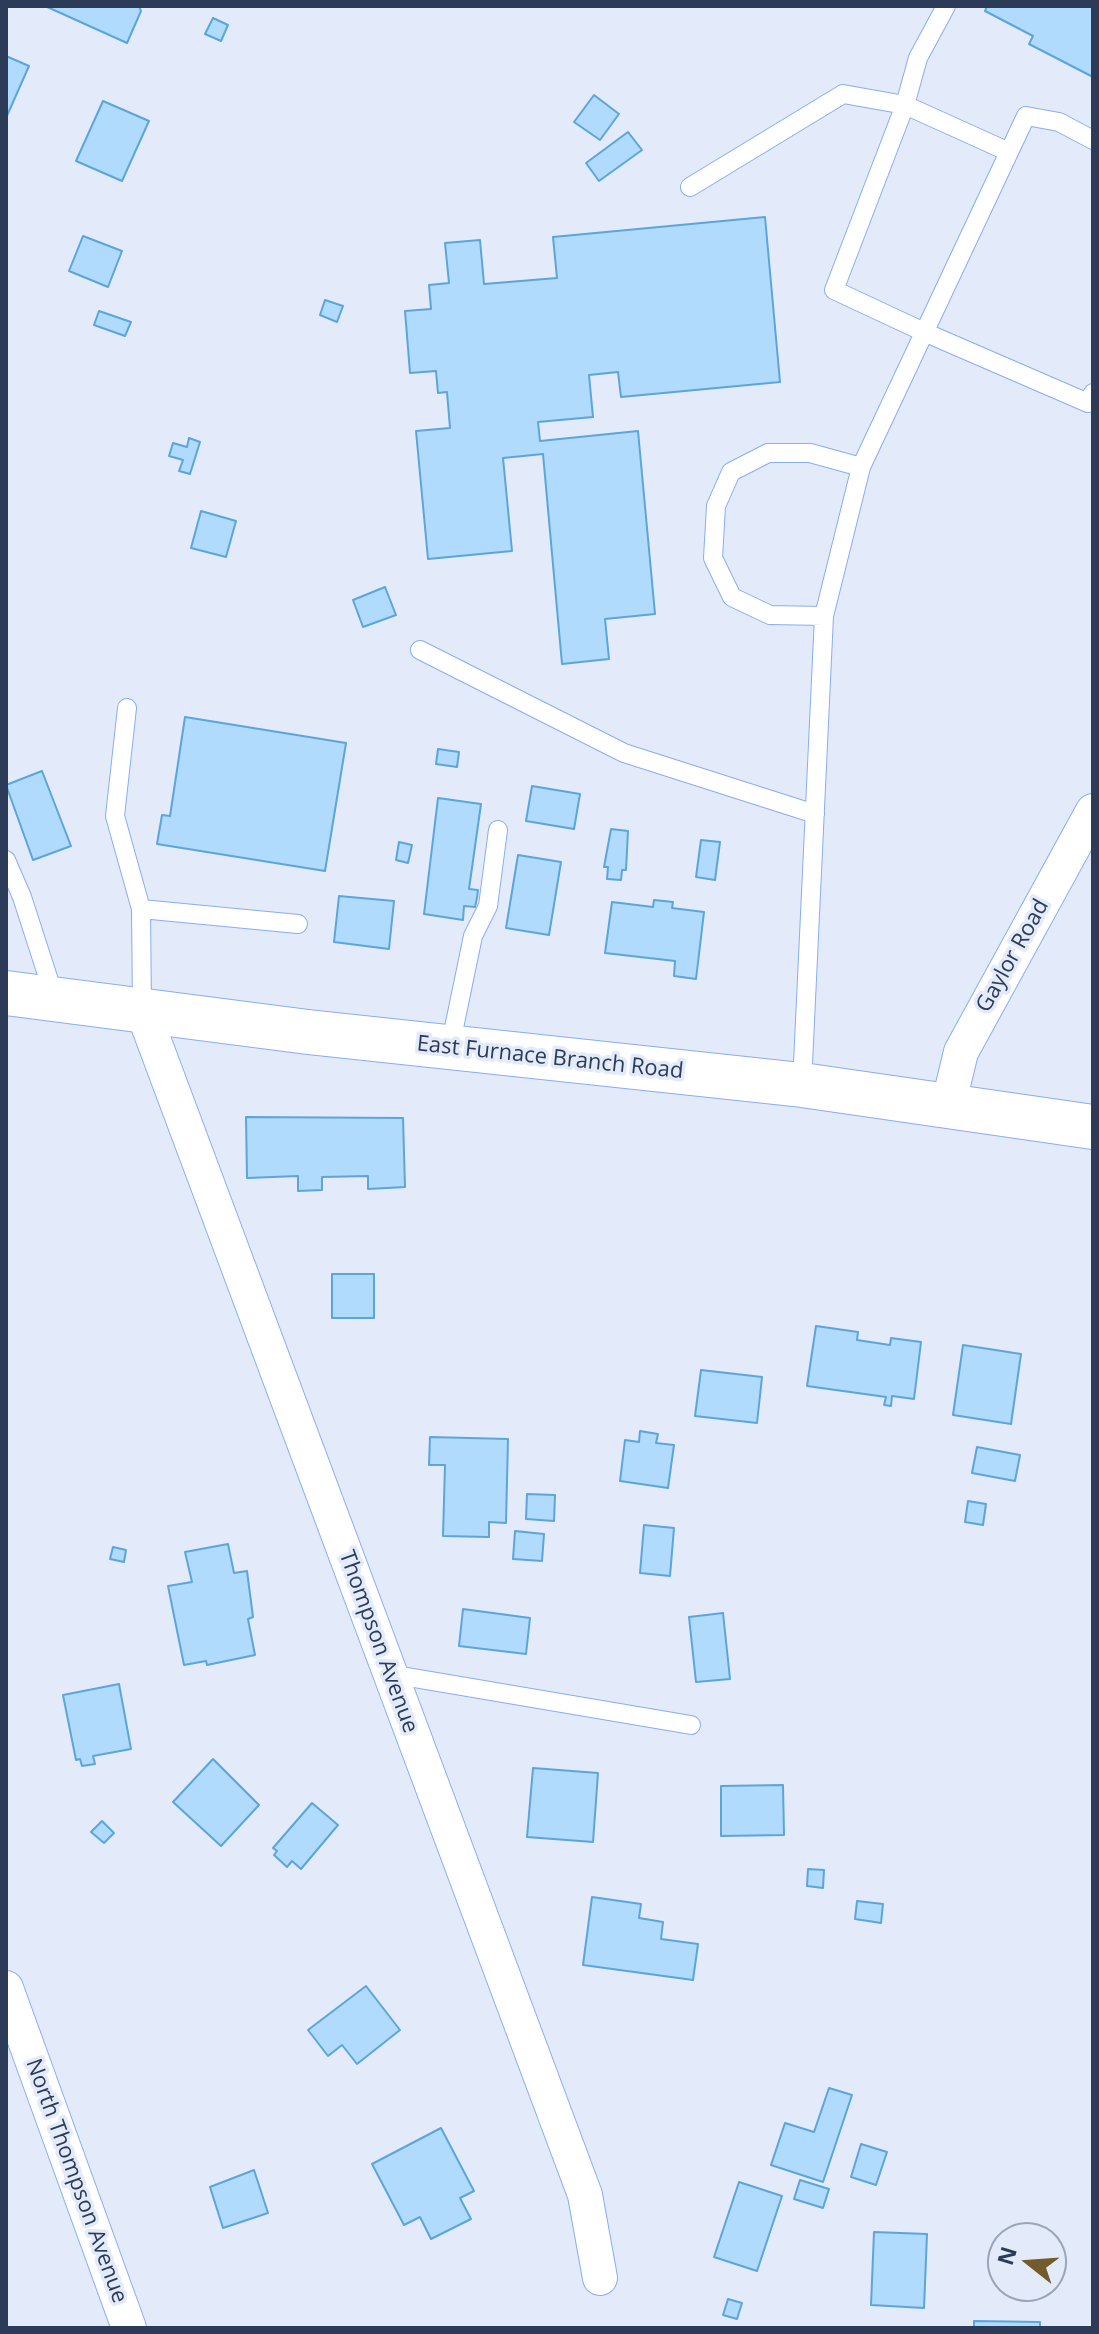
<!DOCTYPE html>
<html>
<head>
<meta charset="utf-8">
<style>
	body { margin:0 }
	#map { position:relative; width:1099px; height:2334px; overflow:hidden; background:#e3ebfa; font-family:"Open Sans",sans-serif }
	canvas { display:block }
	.frame { position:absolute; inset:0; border:8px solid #2c3b58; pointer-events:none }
	.north { position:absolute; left:987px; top:2222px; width:80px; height:80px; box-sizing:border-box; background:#e3ebfa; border:2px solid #9aa5b9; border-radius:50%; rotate:287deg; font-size:22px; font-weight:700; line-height:32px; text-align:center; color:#2c3b58 }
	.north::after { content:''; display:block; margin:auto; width:28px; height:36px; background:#735b2c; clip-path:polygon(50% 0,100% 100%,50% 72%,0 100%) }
</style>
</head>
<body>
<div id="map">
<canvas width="1099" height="2334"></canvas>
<div class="frame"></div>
<div class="north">N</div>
</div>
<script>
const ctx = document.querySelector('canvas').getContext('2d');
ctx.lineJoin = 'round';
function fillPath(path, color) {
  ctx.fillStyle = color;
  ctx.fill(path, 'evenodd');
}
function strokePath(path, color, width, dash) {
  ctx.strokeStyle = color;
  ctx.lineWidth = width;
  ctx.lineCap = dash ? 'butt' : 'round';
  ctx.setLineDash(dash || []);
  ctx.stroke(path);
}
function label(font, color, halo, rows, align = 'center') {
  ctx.font = font + ' "Open Sans",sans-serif';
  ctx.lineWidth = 7;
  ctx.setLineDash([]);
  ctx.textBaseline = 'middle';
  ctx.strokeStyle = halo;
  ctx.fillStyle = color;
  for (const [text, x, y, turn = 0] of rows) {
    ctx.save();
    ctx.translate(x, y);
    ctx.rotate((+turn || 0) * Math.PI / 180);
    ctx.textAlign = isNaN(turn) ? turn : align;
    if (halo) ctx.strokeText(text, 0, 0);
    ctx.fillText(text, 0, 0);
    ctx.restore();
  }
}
const building = new Path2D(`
	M45 6H139L141 11 127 43Z
	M987 6H1093V77L1029 44 1033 36 985 11Z
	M213 18 228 25 221 41 205 34Z
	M6 56 29 66 6 118Z
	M594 95 619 114 600 140 574 122Z
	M103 101 149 121 122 181 76 161Z
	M628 132 642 150 599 181 586 163Z
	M765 217 780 382 621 397 618 372 589 375 593 417 538 422 540 441 638 431 655 614 605 619 609 659 562 664 543 454 503 458 512 551 428 559 416 431 450 428 447 392 438 393 436 371 410 373 405 311 431 309 429 285 449 283 445 243 480 240 484 284 557 278 553 237Z
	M83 236 122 251 108 287 69 271Z
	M325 300 343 306 337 322 320 315Z
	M99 311 131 322 125 336 94 325Z
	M189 438 200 442 190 474 179 471 183 460 169 456 173 443 187 447Z
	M201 511 236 521 226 557 191 548Z
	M385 587 396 615 363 627 353 600Z
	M185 717 346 743 325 871 157 844 162 815 170 816Z
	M438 749 459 752 457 767 436 764Z
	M42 771 71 846 33 860 6 785Z
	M532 786 580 794 574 829 526 821Z
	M438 798 481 804 469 889 478 890 477 898 475 907 464 906 463 920 424 914Z
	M611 829 628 831 626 870H622L621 880 607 879 608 867H604Z
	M701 840 720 842 715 880 696 877Z
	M399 842 412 845 408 863 396 860Z
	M518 855 561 862 549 935 506 928Z
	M339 896 394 901 389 949 334 942Z
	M654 900 673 902 672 908 704 912 696 979 674 976 675 961 605 953 612 902 653 907Z
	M246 1117 403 1118 405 1187 368 1189V1176L322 1177V1190L298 1191V1176L247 1178Z
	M332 1274H374V1318H332Z
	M816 1326 858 1332 857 1340 890 1345 891 1338 921 1342 914 1399 892 1396 891 1406 884 1405 886 1397 807 1386Z
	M963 1345 1021 1354 1011 1424 953 1415Z
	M701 1370 762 1377 757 1423 695 1416Z
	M640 1431 658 1434 656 1443 674 1445 668 1488 620 1481 625 1440 639 1442Z
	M430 1437 508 1439 506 1523 489 1522V1537L443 1536 445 1465H429Z
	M977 1447 1020 1455 1015 1481 972 1473Z
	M527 1494 555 1495 554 1521 526 1519Z
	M968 1501 986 1504 983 1525 965 1522Z
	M644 1525 674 1528 670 1576 640 1573Z
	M515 1531 544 1534 542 1561 513 1559Z
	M228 1544 234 1573 247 1571 253 1617 248 1619 255 1655 207 1665 206 1661 184 1665 168 1586 192 1582 185 1552Z
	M113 1547 126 1550 124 1562 110 1559Z
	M463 1609 530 1618 526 1654 459 1646Z
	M723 1613 730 1679 696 1682 689 1617Z
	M119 1684 131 1749 93 1756 95 1764 82 1766 80 1759 76 1760 63 1695Z
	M213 1759 259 1805 221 1846 173 1802Z
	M533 1768 598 1773 593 1842 527 1837Z
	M783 1785 784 1835 721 1836V1786Z
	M312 1803 338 1825 301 1869 292 1861 287 1867 274 1855 277 1851 273 1848Z
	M102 1821 114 1833 104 1843 91 1832Z
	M808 1869 824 1870 823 1888 807 1886Z
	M592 1897 641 1904 639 1918 663 1922 661 1939 698 1944 693 1980 583 1965Z
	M857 1901 883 1904 881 1923 855 1919Z
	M366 1986 400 2030 357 2064 342 2045 328 2056 308 2030Z
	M829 2088 852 2095 823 2182 771 2165 785 2123 814 2132Z
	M441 2128 474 2191 460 2198 471 2219 431 2239 420 2217 404 2225 372 2164Z
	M861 2144 887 2152 876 2185 851 2177Z
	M254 2170 268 2213 223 2228 210 2187Z
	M800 2180 829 2189 823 2208 794 2199Z
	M739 2182 782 2196 757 2271 714 2257Z
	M874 2232 927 2234 924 2308 871 2305Z
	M728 2299 742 2303 737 2319 723 2315Z
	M974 2321 1040 2322V2328H974Z`);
const lane = new Path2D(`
	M946 6 918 58 905 105 834 290 924 332 1088 403 1093 393
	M690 187 843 94 905 105 1009 152
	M824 616 770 615 732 597 713 558 716 506 731 472 768 453H810L861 467
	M420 650 624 753 815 814
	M127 708 115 816 141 909 142 1009
	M6 860 22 897 55 999
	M141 909 298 924
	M450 1047 473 936 488 906 498 830
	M802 1085 824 616 861 467 1026 116 1059 122 1093 140
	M390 1674 691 1725`);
const street = new Path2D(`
	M142 1009 585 2195 600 2278
	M948 1106 961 1052 1093 811
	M6 1988 129 2328`);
const secondary = new Path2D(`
	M6 993 308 1032 802 1085 1093 1127`);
const streetNames = [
	["Gaylor Road",1013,956,-61],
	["East Furnace Branch Road",550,1058,6],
	["Thompson Avenue",378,1642,70],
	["North Thompson Avenue",76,2181,70]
];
fillPath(building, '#b0dbfd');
strokePath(building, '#5ca5db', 2);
strokePath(lane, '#88adf1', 20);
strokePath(street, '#88adf1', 36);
strokePath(secondary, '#88adf1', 46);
strokePath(lane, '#fff', 18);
strokePath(street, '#fff', 34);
strokePath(secondary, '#fff', 44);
label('22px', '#2c3b58', '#e3ebfa', streetNames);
</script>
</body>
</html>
